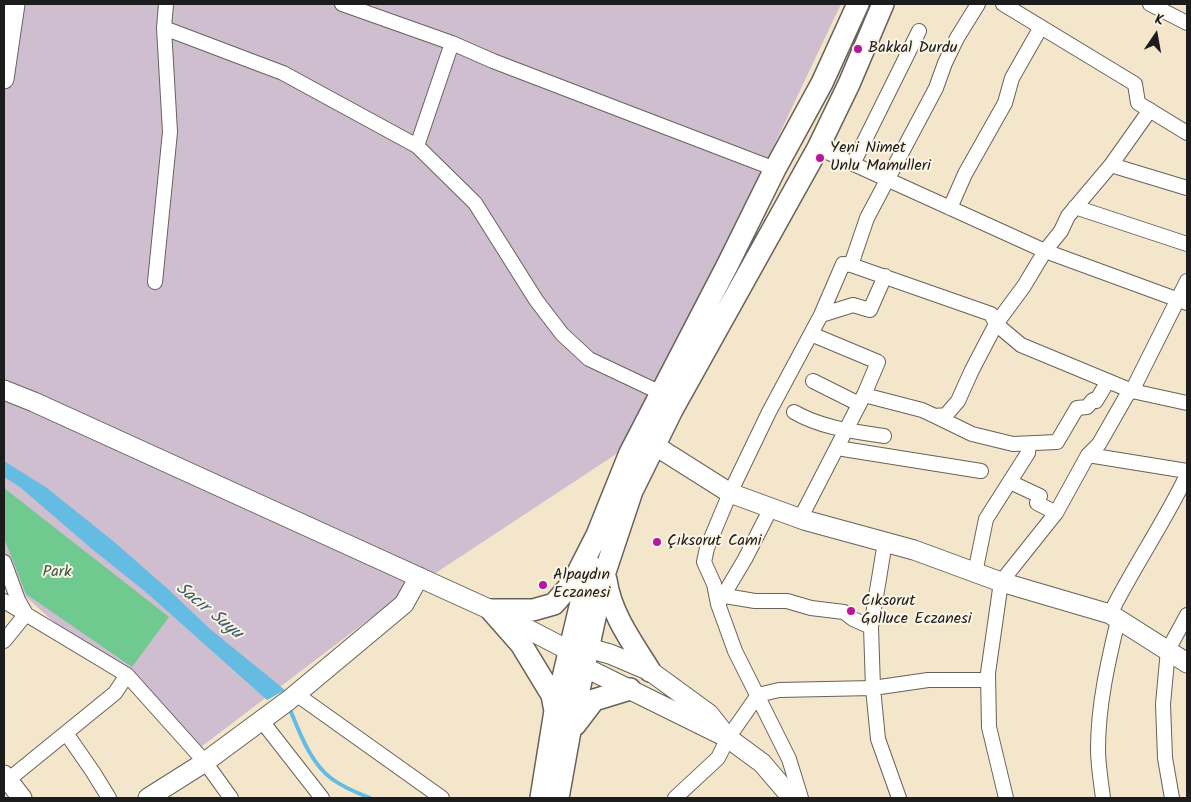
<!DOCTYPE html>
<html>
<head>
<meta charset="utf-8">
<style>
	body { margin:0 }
	#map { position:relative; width:1191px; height:802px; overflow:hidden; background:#f3e6ca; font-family:Kalam,sans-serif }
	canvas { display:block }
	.frame { position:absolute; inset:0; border:5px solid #1c1c1c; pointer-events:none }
	.north { position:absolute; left:1131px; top:10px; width:50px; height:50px; -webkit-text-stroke:4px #fcf5e5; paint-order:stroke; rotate:12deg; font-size:14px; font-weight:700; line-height:20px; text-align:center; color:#1c1c1c }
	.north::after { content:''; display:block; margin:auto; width:18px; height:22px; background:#1c1c1c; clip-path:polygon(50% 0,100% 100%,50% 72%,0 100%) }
</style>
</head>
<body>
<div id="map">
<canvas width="1191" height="802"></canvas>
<div class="frame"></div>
<div class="north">K</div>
</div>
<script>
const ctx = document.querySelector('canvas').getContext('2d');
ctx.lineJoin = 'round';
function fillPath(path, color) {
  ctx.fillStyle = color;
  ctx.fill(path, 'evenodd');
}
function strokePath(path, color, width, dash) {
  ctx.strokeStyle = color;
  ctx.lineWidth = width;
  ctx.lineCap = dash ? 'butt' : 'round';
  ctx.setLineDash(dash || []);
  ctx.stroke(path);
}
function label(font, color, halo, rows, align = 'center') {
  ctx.font = font + ' Kalam,sans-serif';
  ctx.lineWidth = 4;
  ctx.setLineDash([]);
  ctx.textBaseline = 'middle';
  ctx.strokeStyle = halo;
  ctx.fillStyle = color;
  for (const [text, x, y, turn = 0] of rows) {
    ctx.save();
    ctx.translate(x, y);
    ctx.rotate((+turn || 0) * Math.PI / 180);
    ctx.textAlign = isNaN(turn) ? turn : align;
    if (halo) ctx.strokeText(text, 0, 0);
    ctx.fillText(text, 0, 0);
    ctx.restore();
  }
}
const industrial = new Path2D(`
	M4 4H841L633 443 393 601 197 750 16 588 4 563Z`);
const green = new Path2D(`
	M4 488 169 617 132 667 26 594 4 538Z`);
const water = new Path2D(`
	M4 461 47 488 113 541 168 589 210 629 285 690 267 700 147 593 92 549 20 487 4 477Z`);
const stream = new Path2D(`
	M289 707C299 731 310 763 332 779 343 787 357 793 370 798`);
const street = new Path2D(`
	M342 4 452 43 493 61 775 169
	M1003 4 1135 84 1138 103 1187 133
	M1150 4 1187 23
	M164 28 283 73 417 146 475 203 536 300 562 334 589 359 661 393
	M417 146 452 43
	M818 148 1045 251 1187 303
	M853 164 919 31
	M1111 165 1187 188
	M1075 207 1187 244
	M950 208 965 174 1005 103 1012 78 1041 27
	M851 265 991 314 996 324 1021 345 1132 391 1187 403
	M155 282 170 132 164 28 166 4
	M821 315 853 305 870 310 885 276
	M813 381 859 404
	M864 395 922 410 935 416 946 415 958 401 972 370 996 324 1024 286 1045 251 1061 231 1068 216 1111 165 1150 110
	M794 412C822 428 852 431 884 436
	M935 416 972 434 1013 444 1057 442 1077 408 1087 407 1093 400 1096 401 1108 381
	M837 448 981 471
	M1088 455 1187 471
	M1010 482 1040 496 1037 503 1056 513
	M800 519 864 395 878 362 811 334
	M885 542 871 627 873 688 878 739 899 798
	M4 562 18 600 26 614 4 641
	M975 573 986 519 1028 453 1029 445
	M725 596 755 601H787L811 608 844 612 853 619 871 627
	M4 601 127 675 205 762 231 798
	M720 601 745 559 771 508
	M1110 614C1134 566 1164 523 1187 475
	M296 694 442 798
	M261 720 322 798
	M66 733 93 772 109 798
	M8 780 115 693 127 675
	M675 798 718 758 728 738 758 695 779 690 873 688 928 680H988
	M801 798 789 759 735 651 718 604 714 584 704 562 707 548 730 493 769 412 821 315 843 264 851 265 867 218 936 88 945 63 957 38 978 4
	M1006 798 989 727 988 673 1001 582 1056 513 1088 455 1099 444 1127 395 1132 391 1187 281
	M1103 798C1101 782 1098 765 1098 749 1098 705 1108 662 1118 620
	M1172 798 1165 758 1163 704 1168 650 1187 615`);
const secondary = new Path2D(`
	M4 79 15 4
	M4 390 34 402 491 610 570 651 584 667 728 738 762 763 792 798
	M654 445 730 493 804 520 914 550 1001 582 1110 614 1187 663
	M574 650 588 648 610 654 650 671 709 714 724 733
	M4 775 22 798
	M148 798 205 762 289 700 404 604 419 577`);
const primary = new Path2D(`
	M606 580C611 614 632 642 650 671
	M491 610H533L554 604 573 582 597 535 630 453 728 264 775 169 822 83 858 4
	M491 610 521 644 552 695 555 711
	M575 725 594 700 630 689
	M541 798 555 711 590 565
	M558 798 570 731 605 572 632 491 672 410 818 148 849 84 883 4`);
const markers = [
	[858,49,5,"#b5179e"],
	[820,158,5,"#b5179e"],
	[657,542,5,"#b5179e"],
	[543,585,5,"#b5179e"],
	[851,611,5,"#b5179e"]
];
const poiNames = [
	["Bakkal Durdu",868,49],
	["Yeni Nimet",830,149],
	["Unlu Mamulleri",830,167],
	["Çıksorut Cami",667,542],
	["Alpaydın",553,576],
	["Eczanesi",553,594],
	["Cıksorut",861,602],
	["Golluce Eczanesi",861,620]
];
const parkNames = [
	["Park",57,573]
];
const waterNames = [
	["Sacır Suyu",208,612,39]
];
fillPath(industrial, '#cfbdd0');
fillPath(green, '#70c98f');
fillPath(water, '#65bce2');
strokePath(stream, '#65bce2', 4);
strokePath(street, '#676359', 16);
strokePath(secondary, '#676359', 21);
strokePath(primary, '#676359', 24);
strokePath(street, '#fff', 14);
strokePath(secondary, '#fff', 19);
strokePath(primary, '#fff', 21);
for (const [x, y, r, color] of markers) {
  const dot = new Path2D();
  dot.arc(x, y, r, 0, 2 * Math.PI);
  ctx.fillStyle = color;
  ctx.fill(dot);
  strokePath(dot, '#fcf5e5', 2);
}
label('16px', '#1c1c1c', '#fcf5e5', poiNames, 'left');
label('16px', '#395944', '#fcf5e5', parkNames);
label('italic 18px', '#395c6b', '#fcf5e5', waterNames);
</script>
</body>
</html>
